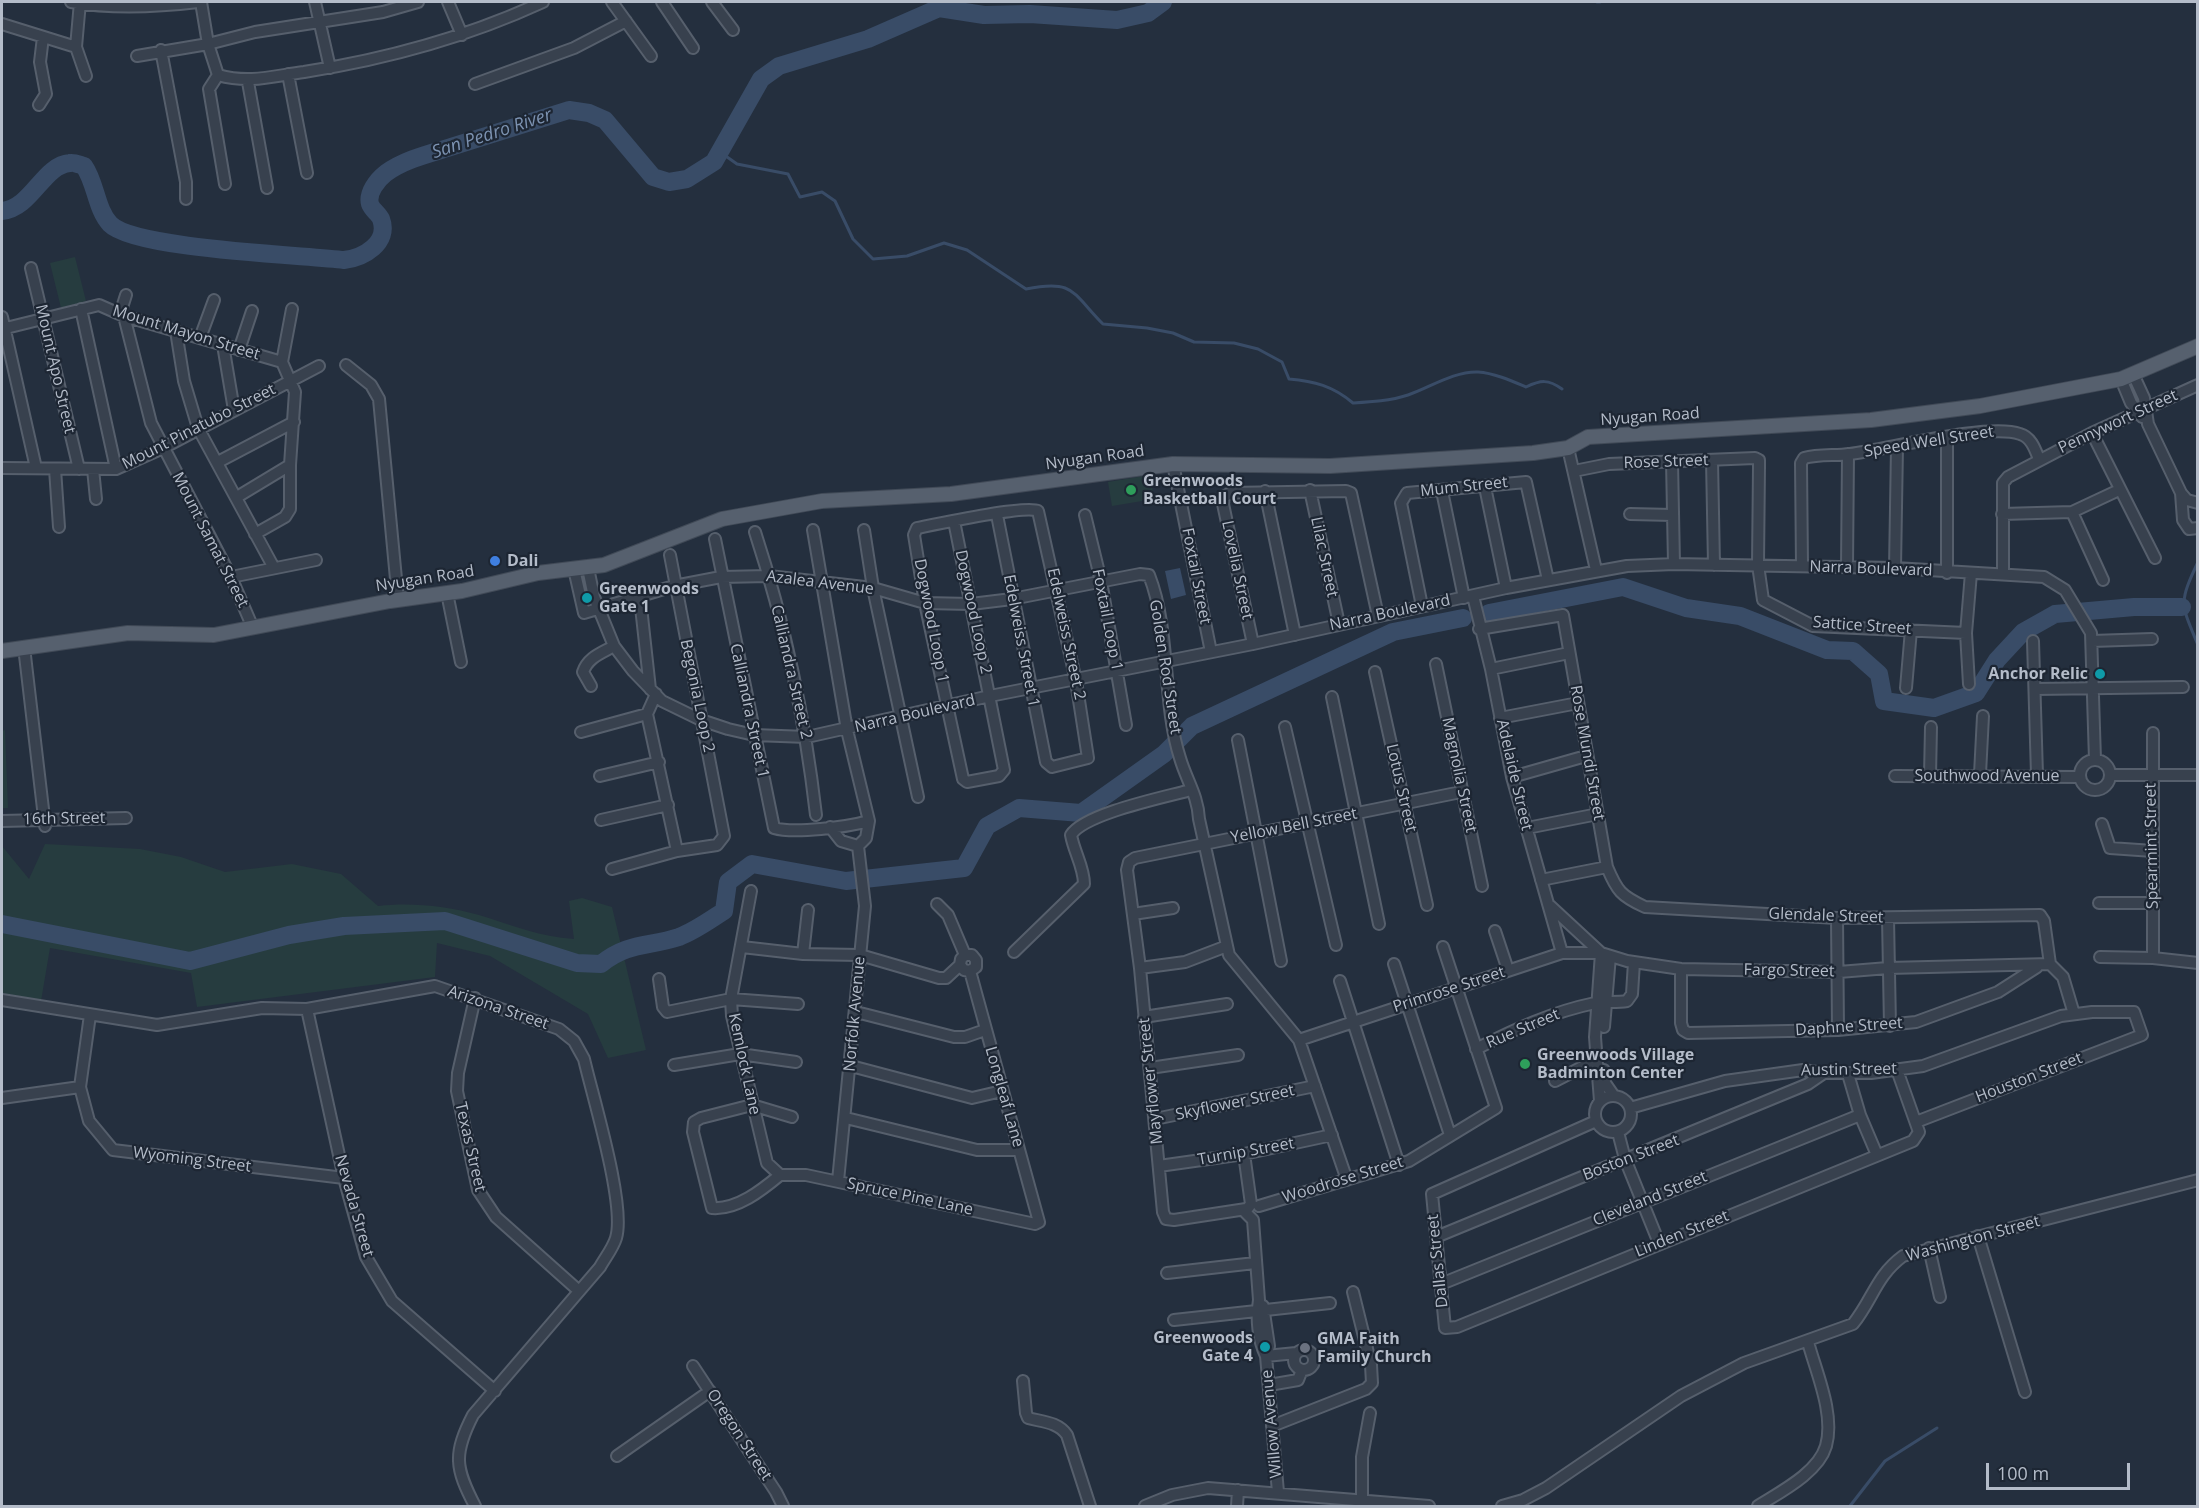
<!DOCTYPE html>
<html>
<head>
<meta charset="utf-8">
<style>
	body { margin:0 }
	#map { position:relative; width:2199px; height:1508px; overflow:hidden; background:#242f3e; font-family:"Open Sans",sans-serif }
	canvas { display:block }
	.frame { position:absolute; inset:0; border:3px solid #b4bcc9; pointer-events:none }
	.scale { position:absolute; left:1986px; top:1463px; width:144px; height:27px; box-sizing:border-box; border:3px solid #b4bcc9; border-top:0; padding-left:8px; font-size:18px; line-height:21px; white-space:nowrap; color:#b4bcc9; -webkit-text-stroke:4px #1d2633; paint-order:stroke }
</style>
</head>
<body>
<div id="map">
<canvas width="2199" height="1508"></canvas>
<div class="frame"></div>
<div class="scale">100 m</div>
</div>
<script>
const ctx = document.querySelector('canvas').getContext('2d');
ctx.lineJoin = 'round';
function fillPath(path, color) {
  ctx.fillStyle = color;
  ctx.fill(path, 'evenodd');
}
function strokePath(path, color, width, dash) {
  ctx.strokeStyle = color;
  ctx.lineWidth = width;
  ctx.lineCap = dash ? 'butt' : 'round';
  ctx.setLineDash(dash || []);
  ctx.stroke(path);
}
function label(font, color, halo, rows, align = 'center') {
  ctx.font = font + ' "Open Sans",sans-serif';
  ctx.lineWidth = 4.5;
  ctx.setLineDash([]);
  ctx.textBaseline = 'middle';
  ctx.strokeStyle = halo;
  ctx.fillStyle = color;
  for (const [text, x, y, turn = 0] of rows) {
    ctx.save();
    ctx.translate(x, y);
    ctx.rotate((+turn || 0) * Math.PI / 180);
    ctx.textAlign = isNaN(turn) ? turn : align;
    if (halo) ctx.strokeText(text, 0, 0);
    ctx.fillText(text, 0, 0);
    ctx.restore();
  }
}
const green = new Path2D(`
	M75 257 86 301 61 308 50 263Z
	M1150 475 1154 499 1112 506 1108 482Z
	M5 730 8 808H2V731Z
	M45 844 140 849 181 857 225 872 292 864 341 874 378 906C411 902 447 906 479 915 512 925 540 937 574 939L569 901 582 898 612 907 646 1050 608 1058 588 1014 490 956 437 943 435 977 197 1007 191 973 50 948 41 1001 2 993V846L29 879Z`);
const water = new Path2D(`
	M1180 568 1186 595 1171 599 1165 571Z`);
const stream = new Path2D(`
	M1597 2H1600
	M720 152 737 164 788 174 800 197 822 192 835 201 853 239 873 259 907 256 944 243 967 250 1026 289C1075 279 1072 293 1103 324L1147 328 1173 333 1194 342 1234 343 1258 349 1282 362 1289 379C1314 381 1333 386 1353 403 1371 402 1390 401 1408 395 1429 388 1454 371 1478 372 1494 373 1512 381 1526 387 1541 380 1548 379 1562 389
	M2198 562C2178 604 2181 604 2198 645
	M1850 1506 1885 1461 1937 1428`);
const river = new Path2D(`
	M2 211C32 208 43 165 70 163 74 162 80 165 84 166 96 183 96 209 110 224 134 249 302 255 344 260 363 258 390 243 381 219 379 214 372 210 370 204 367 193 377 180 386 173 405 159 432 153 454 146 492 134 530 122 569 110L589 113 605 120 653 177 669 182 687 179 714 162 761 79 779 66 868 39 939 8 984 15 1030 14 1117 20 1148 13 1163 2
	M1489 613 1623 587 1686 608 1740 616 1827 650 1853 651 1879 674 1884 701 1934 708 1976 693 1997 660 2023 632 2055 614 2134 607H2182
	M2 924 190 961 289 935 344 926 445 921 577 963 601 964C628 942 649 947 679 937 695 931 710 920 724 911L728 882 752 864 846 881 964 868 987 826 1019 808 1081 813 1164 754 1192 726 1393 632 1463 618`);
const minor = new Path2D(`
	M71 2C113 9 156 7 198 2
	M201 2 208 44 218 75C250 84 273 76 304 72 388 59 467 37 543 2
	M315 2 330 68
	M448 2 462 35
	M612 2 651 56
	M662 2 693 48
	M712 2 733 30
	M2 24 76 47 86 76
	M76 47 80 2
	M161 50 186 182V199
	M137 56 208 44 255 32 383 12 418 2
	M288 74 307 173
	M218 75 209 89 225 184
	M248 82 267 188
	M475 84 574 48 626 21
	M39 105 46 94 40 62 43 37
	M31 268 79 469
	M81 309 116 469
	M120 314 126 295
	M124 316 151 423 231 577 253 628
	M2 317 36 468
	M2 329 99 305 124 316 282 362 295 392 290 465V509L285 517 255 534
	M176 331 184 381 198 428 274 568
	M200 338 214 300
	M223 345 234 410
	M239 350 252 311
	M282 362 292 309
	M346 365 371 385 379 399 398 600
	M2133 374 2144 398 2148 424 2181 493 2183 520 2189 529 2198 528
	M2121 379 2131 403 2142 417
	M2092 433 2155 558
	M1947 437V573
	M1568 448 1596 570
	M1712 460 1714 565
	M1672 461 1674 564
	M218 462 294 422
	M1173 464 1211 652
	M2 468 116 469 163 448 319 366
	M55 469 59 527
	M93 469 96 499
	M1574 471 1609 464 1755 458 1759 460V466L1758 565 1763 600 1813 626 1966 633
	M1485 487 1506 588
	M1310 490 1339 624
	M1265 491 1295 635
	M1442 491 1464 598
	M2181 493 2187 500 2198 503
	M237 497 290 465
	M2072 512 2103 580
	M1630 514 1673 515
	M2002 514 2072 512 2119 490
	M1085 515 1101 581 1126 725
	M954 521 1004 770 999 776 967 782 963 779 925 603 914 535 917 528C937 524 1026 505 1038 511L1076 681 1088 758 1052 767 1046 762 997 515
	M813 530 847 730 869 821 866 838 858 846 841 841 830 827
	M864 530 873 588 918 797
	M755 532C785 624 805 719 816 815
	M715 539 774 828C794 834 847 827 869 821
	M1802 566 1801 463 1804 458C1819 454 1835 456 1850 454 1889 449 1988 423 2020 434 2031 437 2035 449 2039 459
	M1847 567 1848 454
	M588 568 594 597 614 646 633 671 662 701 701 720 728 729 754 735 807 737 990 696 1253 644 1506 588 1627 566 1674 564 1895 568 2044 577 2065 590 2091 633 2095 760
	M1895 568 1897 447
	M574 569 584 613 674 586 721 577 769 576 873 588 925 603 971 604 1012 599 1140 574 1149 575C1171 631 1162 703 1180 758 1186 779 1198 796 1199 819L1229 955 1299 1040 1347 1180
	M2003 573V483L2008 477 2092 433 2198 385
	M231 577 316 560
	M447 593 461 662
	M1473 596 1491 669 1512 777 1562 953
	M640 598 650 689
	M1422 606 1401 503 1407 493 1526 482 1548 580
	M1479 629 1563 615 1607 867C1617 891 1621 896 1645 907L1837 918 2040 915 2044 921 2050 964 2063 977 2074 1014
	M2033 641 2037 775
	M2092 641 2152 639
	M1253 644 1223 504 1224 497 1230 493 1346 491 1351 493 1378 616
	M24 647 45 826
	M1436 664 1482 886
	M1491 669 1569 653
	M1375 672 1427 905
	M1969 684 1966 633 1971 573
	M591 686 583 672C588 657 602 653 614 646
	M1906 688 1911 630
	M2035 689 2183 687
	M656 694 647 714 677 851
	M1332 697 1379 924
	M1500 718 1578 703
	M1285 727 1336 945
	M581 732 647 714
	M2153 733V958
	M1238 740 1281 961
	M2080 775a15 15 0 1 1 30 0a15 15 0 1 1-30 0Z
	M1980 774 1983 716
	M2110 775H2198
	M600 776 659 762
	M1895 776 2080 777
	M1930 776 1931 727
	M1512 777 1586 756
	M601 820 668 805
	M2 821 126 818
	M2102 824 2110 848 2153 851
	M1527 828 1598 814
	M612 869 677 851 717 845 724 836 670 555
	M1541 880 1607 867
	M751 891 731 999 732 1016 767 1163 780 1175
	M2099 903H2153
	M937 904 948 915 965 955
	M1548 904 1601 953 1627 961 1681 969 1839 972 1888 968 2050 964
	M1133 914 1173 908
	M1837 918 1838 1030
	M1888 918 1890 1026
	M1495 931 1508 970
	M742 947 803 954 860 955 939 978H946L960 965 961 959 965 955H972L976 960V967L970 971 964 970 960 965
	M1014 952 1084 884C1084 867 1074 852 1071 835 1084 814 1161 798 1187 791
	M803 954 808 910
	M2100 957 2153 958 2198 963
	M1394 964 1450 1135
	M1140 968 1185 962 1227 946
	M1681 969V1023L1683 1030 1688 1033 1838 1030 1916 1022 1998 992 2037 967
	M659 979 663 1007 667 1012 731 999 798 1004
	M1340 981 1399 1165
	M475 998 458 1073 457 1091 478 1190 496 1217 579 1291
	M2 1000 157 1025 262 1008 307 1009 435 986 559 1029 574 1041 584 1059C593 1098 626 1205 616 1238 613 1248 605 1258 600 1267L473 1415C453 1454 455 1468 475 1506
	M307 1009 344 1178 366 1257 392 1301 495 1391
	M856 1012 954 1037H965L985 1030
	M90 1015 80 1087 89 1121 113 1150 344 1178
	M1144 1017 1227 1004
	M1604 1027 1610 956
	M1299 1040 1562 953H1601
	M1476 1049C1515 1029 1552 1012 1595 1003 1605 1001 1616 1003 1627 1001L1632 994 1634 962
	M674 1065 740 1054 796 1062
	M851 1066 972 1098 1002 1091
	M1150 1068 1238 1055
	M1604 1070 1605 1083 1614 1096
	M1848 1074 1860 1115 1877 1155
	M1555 1081 1596 1060
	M1595 1114a18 18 0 1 1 36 0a18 18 0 1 1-36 0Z
	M2 1098 80 1087
	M1600 1101 1595 1037 1601 953
	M1630 1108 1725 1081 1803 1070 1824 1073H1871L1923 1066 2061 1016 2092 1012H2134L2142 1035 1916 1122
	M846 1118 977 1150H1019
	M1155 1119 1315 1086
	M1596 1121 1432 1194 1445 1328 1457 1327 1913 1141 1919 1132 1897 1070
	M1618 1132 1625 1159 1659 1243
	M1244 1154 1251 1204
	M1159 1166 1244 1154 1332 1135
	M780 1175H806L1035 1224 1039 1222 970 971
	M780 1175C762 1190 737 1210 712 1208L693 1132 694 1122 701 1118 752 1105 792 1117
	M838 1181 865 906 858 846
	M1251 1204 1245 1212 1253 1220 1259 1300C1256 1318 1258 1340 1266 1356L1278 1492
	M1259 1206 1409 1161 1496 1108 1443 947
	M1246 1209 1174 1220 1166 1219 1163 1212 1140 968 1127 870 1129 862 1135 858 1461 792
	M1978 1236 2025 1392
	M1436 1237 1808 1084 1824 1073
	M1929 1248 1940 1297
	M1167 1273 1255 1263
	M1441 1284 1860 1115
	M1263 1306 1269 1346 1266 1356
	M1174 1320 1330 1303
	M1294 1360a10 10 0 1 1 20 0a10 10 0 1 1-20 0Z
	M1266 1356 1296 1353
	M693 1366 776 1492 783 1506
	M1023 1381 1026 1413 1028 1418C1043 1422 1058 1422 1067 1435L1090 1506
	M1269 1385 1298 1380 1302 1370
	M1272 1426 1366 1389 1372 1383 1371 1365 1353 1292
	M617 1456 710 1391
	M1145 1506 1172 1495 1208 1488 1429 1506
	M1237 1506 1238 1490
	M1362 1506V1457L1370 1413
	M1502 1506 1523 1500 1546 1488 1681 1396 1744 1363 1853 1324C1873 1299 1876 1276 1903 1256L2198 1180
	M1758 1506C1780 1492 1818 1473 1826 1446 1835 1414 1816 1372 1808 1342`);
const major = new Path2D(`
	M2 651 128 633 214 635 390 601 462 591 538 573 604 565 722 519 822 501 951 494 1173 464 1330 466 1533 453 1568 448 1588 437 1871 420 1980 406 2121 379 2198 346`);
const markers = [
	[1131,490,6,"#2e9e5b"],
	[495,561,6,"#3f7fe0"],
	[587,598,6,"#0f9aa8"],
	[2100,674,6,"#0f9aa8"],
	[1525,1064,6,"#2e9e5b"],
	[1265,1347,6,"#0f9aa8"],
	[1305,1348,6,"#6b7280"]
];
const streetNames = [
	["Mount Mayon Street",186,333,17],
	["Mount Apo Street",55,369,77],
	["Nyugan Road",1650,417,-4],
	["Pennywort Street",2118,422,-25],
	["Mount Pinatubo Street",199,427,-27],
	["Speed Well Street",1929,442,-9],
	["Nyugan Road",1095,458,-8],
	["Rose Street",1666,462,-2],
	["Mum Street",1464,487,-6],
	["Mount Samat Street",210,540,63],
	["Lilac Street",1324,557,78],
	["Narra Boulevard",1871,569,2],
	["Lovelia Street",1237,570,78],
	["Foxtail Street",1196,576,79],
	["Nyugan Road",425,579,-9],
	["Azalea Avenue",820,583,7],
	["Dogwood Loop 2",973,612,78],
	["Narra Boulevard",1390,613,-12],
	["Foxtail Loop 1",1107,620,79],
	["Dogwood Loop 1",931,621,79],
	["Sattice Street",1862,626,4],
	["Edelweiss Street 2",1066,634,78],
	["Edelweiss Street 1",1021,641,79],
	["Golden Rod Street",1165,667,81],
	["Calliandra Street 2",791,672,77],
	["Begonia Loop 2",697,696,78],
	["Calliandra Street 1",749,711,78],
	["Narra Boulevard",915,714,-13],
	["Rose Mundi Street",1587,753,80],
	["Magnolia Street",1459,775,78],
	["Adelaide Street",1514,775,77],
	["Southwood Avenue",1987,776],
	["Lotus Street",1401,788,77],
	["16th Street",64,819,-1],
	["Yellow Bell Street",1294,826,-11],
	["Spearmint Street",2152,846,-91],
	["Glendale Street",1826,916,2],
	["Fargo Street",1789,971,1],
	["Primrose Street",1449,990,-18],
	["Arizona Street",498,1008,19],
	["Norfolk Avenue",855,1014,-85],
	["Daphne Street",1849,1027,-4],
	["Rue Street",1523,1029,-23],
	["Kemlock Lane",744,1064,78],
	["Austin Street",1849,1070,-1],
	["Houston Street",2029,1078,-21],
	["Mayflower Street",1151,1081,-96],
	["Longleaf Lane",1004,1097,74],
	["Skyflower Street",1235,1103,-12],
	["Texas Street",470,1147,77],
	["Turnip Street",1246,1152,-10],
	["Boston Street",1631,1158,-21],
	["Wyoming Street",192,1160,7],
	["Woodrose Street",1343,1180,-17],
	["Spruce Pine Lane",910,1197,12],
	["Cleveland Street",1650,1199,-22],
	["Nevada Street",354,1206,74],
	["Linden Street",1682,1234,-22],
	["Washington Street",1973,1239,-15],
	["Dallas Street",1438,1261,-96],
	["Willow Avenue",1272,1424,-95],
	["Oregon Street",739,1435,57]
];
const poiNames = [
	["Greenwoods",1143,481],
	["Basketball Court",1143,499],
	["Dali",507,561],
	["Greenwoods",599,589],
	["Gate 1",599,607],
	["Anchor Relic",2088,674,"right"],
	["Greenwoods Village",1537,1055],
	["Badminton Center",1537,1073],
	["Greenwoods",1253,1338,"right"],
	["Gate 4",1253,1356,"right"],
	["GMA Faith",1317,1339],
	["Family Church",1317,1357]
];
const waterNames = [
	["San Pedro River",492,134,-18]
];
fillPath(green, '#263c3f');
fillPath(water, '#394c67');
strokePath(stream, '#394c67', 3);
strokePath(river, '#394c67', 18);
strokePath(minor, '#565f6c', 14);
strokePath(major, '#414a57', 16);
strokePath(minor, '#38414e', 10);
strokePath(major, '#56606e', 14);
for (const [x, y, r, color] of markers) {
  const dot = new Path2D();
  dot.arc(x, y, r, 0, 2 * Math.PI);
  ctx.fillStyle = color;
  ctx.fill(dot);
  strokePath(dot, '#1d2633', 2);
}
label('16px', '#b4bcc9', '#1d2633', streetNames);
label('bold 16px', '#b4bcc9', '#1d2633', poiNames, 'left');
label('italic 18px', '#7c92b1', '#1d2633', waterNames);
</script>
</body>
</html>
